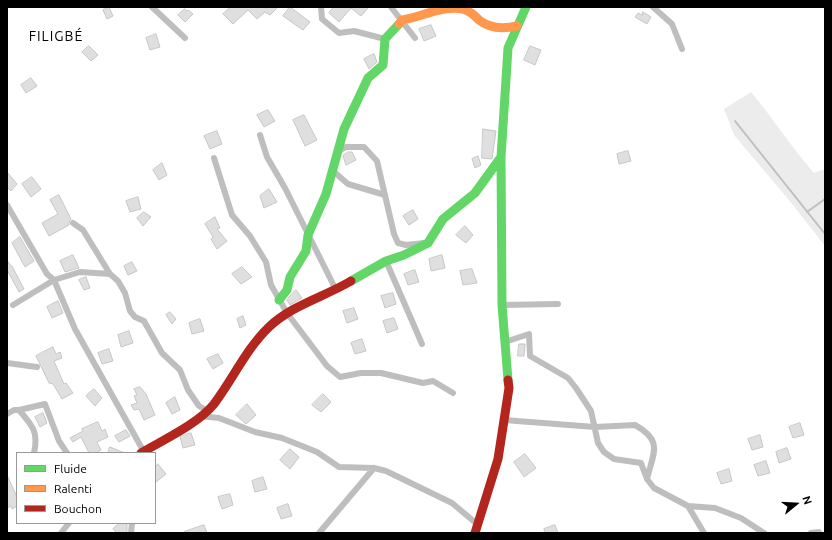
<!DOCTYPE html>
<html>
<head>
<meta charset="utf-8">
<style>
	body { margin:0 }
	#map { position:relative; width:832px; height:540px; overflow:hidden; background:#fff; font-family:Ubuntu,sans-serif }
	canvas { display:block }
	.frame { position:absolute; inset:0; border:8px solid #000; pointer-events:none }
	.legend { position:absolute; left:16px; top:452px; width:140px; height:72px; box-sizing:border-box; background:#fff; border:1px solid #999; margin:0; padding:5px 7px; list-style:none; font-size:12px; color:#000 }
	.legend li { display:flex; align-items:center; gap:8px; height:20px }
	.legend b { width:20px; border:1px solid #999 }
	.north { position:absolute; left:776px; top:484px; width:40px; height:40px; -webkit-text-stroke:3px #fff; paint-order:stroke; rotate:72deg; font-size:11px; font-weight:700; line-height:16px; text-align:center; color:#000 }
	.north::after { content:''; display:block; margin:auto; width:14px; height:18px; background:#000; clip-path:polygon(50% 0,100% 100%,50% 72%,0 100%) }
</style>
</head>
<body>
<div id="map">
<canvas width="832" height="540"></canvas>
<div class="frame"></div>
<ul class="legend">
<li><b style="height:5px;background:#63d668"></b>Fluide</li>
<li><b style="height:5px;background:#ff974d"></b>Ralenti</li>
<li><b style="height:5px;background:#b3261e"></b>Bouchon</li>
</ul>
<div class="north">N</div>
</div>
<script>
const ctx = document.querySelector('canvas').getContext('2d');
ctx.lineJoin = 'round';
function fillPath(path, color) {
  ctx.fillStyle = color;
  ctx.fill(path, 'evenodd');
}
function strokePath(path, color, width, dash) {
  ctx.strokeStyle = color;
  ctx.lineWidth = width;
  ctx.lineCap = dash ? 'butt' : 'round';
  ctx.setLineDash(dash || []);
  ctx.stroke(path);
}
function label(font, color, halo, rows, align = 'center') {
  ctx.font = font + ' Ubuntu,sans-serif';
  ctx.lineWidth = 3;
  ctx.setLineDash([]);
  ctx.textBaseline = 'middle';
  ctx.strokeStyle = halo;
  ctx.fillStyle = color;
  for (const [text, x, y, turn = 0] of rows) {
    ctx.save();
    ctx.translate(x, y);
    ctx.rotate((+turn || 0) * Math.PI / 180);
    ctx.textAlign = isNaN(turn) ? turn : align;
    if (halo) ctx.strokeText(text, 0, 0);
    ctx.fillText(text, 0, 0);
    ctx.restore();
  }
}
const green = new Path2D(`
	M751 92C773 118 791 147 814 173L825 169V246L793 205 734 135 724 109Z`);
const stream = new Path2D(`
	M735 121 825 234
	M807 212 825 199`);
const building = new Path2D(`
	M109 7 113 16 107 19 103 10Z
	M231 7H278L270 15 265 12 257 19 248 10 233 24 223 14Z
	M290 7 310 22 303 30 283 16Z
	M334 7H369L361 16 351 8 339 22 329 13Z
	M185 9 187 11 188 10 193 14 185 22 178 15Z
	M643 12 651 17 647 24 635 17 638 13 642 15Z
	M431 25 436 36 424 41 419 29Z
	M156 34 160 47 150 50 146 38Z
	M89 46 98 55 91 61 82 52Z
	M530 46 541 50 535 65 524 60Z
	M374 54 377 62 369 69 364 59Z
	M31 78 37 86 26 93 21 85Z
	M268 110 275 121 264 127 257 115Z
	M304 115 317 140 305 146 293 120Z
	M483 129 496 131 492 159 482 158Z
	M217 131 222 144 210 149 204 136Z
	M628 151 631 161 619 164 617 154Z
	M348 152H352L356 160 346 165 343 156Z
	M478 156 481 165 475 168 472 159Z
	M162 163 167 175 159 180 153 170Z
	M7 172 17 184 11 191 7 187Z
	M32 177 41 189 31 197 22 184Z
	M269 189 277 202 264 208 260 196Z
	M59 195 71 219 69 222V225L49 236 42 223 58 214 50 200Z
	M138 197 141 209 130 212 126 201Z
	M413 210 418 219 409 225 403 216Z
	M144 212 151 217 143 226 137 218Z
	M215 217 220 228 217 229 227 241 217 249 211 239 213 237 205 224Z
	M465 226 473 235 466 243 456 235Z
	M20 237 34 261 25 267 12 243Z
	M73 255 79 268 65 272 60 261Z
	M442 255 445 268 431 271 429 259Z
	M7 260 11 266H12L24 289 19 292 7 270Z
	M132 262 137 271 128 275 124 266Z
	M242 267 252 277 241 284 232 274Z
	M472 269 477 283 463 285 460 271Z
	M415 270 419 282 408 285 404 274Z
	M86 277 90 288 84 290 79 280Z
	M296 290 302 298 290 305 287 300Z
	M393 293 396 304 385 308 381 296Z
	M58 301 63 313 52 318 47 307Z
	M354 308 358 319 347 323 343 311Z
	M170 312 176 319 172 324 166 315Z
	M243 316 246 325 240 328 237 319Z
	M394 318 398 329 387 333 383 321Z
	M200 319 204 331 192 334 189 323Z
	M129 331 133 343 121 347 118 335Z
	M362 339 366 351 355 354 351 343Z
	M519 344H525L524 356H518Z
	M53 347 56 354 60 352 62 358 54 361 64 384 66 383 73 393 62 399 53 384 49 383 36 356Z
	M109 349 113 361 102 364 98 353Z
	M218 354 223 363 213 369 207 359Z
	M140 387 146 394 155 415 144 420 139 409 134 410 131 405 137 403 134 396 137 395 134 389Z
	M94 389 102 398 95 406 86 396Z
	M323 394 331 402 321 412 312 405Z
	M175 397 180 410 172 414 166 403Z
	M247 404 256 415 246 424 236 415Z
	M43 413 47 423 40 427 35 417Z
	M98 422 102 431 105 429 108 437 97 442 101 450 96 453H89L81 437 73 442 70 438 83 431 82 429Z
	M800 423 804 435 793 438 789 427Z
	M126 430 130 436 119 442 115 436Z
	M191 433 195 445 183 448 180 437Z
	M760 435 763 447 752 450 748 439Z
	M110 447 125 453H108Z
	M787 448 791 459 779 463 776 452Z
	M290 449 299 457 290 469 280 460Z
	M525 454 536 468 524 477 514 462Z
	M766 461 770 473 758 476 754 465Z
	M158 464 166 474 155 483V468Z
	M729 469 732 481 721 484 717 473Z
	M7 475 17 497V506L12 509 11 506 7 508Z
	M263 477 267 489 255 492 252 481Z
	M230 494 233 505 222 509 218 497Z
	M288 504 292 516 281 519 277 508Z
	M120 523H127V533H117L113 529Z
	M204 525 207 533H184V532Z
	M555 525 558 533H545L544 529Z`);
const street = new Path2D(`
	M152 7 185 38
	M321 7 322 19 339 33 354 31 385 39
	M391 7 415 38
	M653 7 672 24 682 49
	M260 135 267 157 285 188 336 290
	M338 151 346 147H364L377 161 394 234 398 243 406 245 424 243
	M214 158 232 215 250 236 266 262 271 285 287 313 327 366 340 377 361 373H381L423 383 433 381 453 393
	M333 171 348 184 385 195
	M7 205 47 274 54 280 75 329 144 452
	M73 223 83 230 110 274
	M386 261 422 344
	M13 305 54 280 80 272 110 274 118 281 125 293 130 311 135 317 144 321 162 353 180 370 188 390 199 406 206 410
	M502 305 558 304
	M505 342 529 334 530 356 568 378 576 388 591 411 598 443 604 452 614 459 641 463 647 479 654 488 688 506 715 508 741 518 764 533
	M7 363 37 367
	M19 410 45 404 59 441 67 453
	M7 414 14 410H19C32 425 39 432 34 453
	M200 416 219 418 255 432 282 438 317 452 339 467 374 468 386 471 452 503 477 524
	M504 420 595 427 635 425C664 441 653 453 647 479
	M688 506 704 533
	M61 533 69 523
	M131 533 132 523
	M319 533 374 468
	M811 533 819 532`);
const fast = new Path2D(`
	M351 281 386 261 404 255 428 243 443 219 475 193 501 157
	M279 300 287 290 290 277 306 251 308 235 326 194 344 129 368 78 383 65 385 39 399 24
	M508 380 502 305 501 157 508 48 526 7`);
const slow = new Path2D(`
	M399 24 402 20C422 17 442 5 463 9 470 11 474 15 479 20 490 29 503 29 517 26`);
const jam = new Path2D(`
	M141 453C163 440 198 424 214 404 233 379 246 349 269 327 292 305 324 297 351 281
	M475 533 498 459 509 388 508 380`);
const quarterNames = [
	["FILIGBÉ",56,36]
];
fillPath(green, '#ececec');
strokePath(stream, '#bfbfbf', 2);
fillPath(building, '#dfdfdf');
strokePath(building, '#c7c7c7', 1);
strokePath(street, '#bebebe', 6);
strokePath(fast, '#63d668', 9);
strokePath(slow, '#ff974d', 9);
strokePath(jam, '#b3261e', 9);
ctx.letterSpacing = '1px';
label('14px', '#000', '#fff', quarterNames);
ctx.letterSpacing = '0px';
</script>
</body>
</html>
